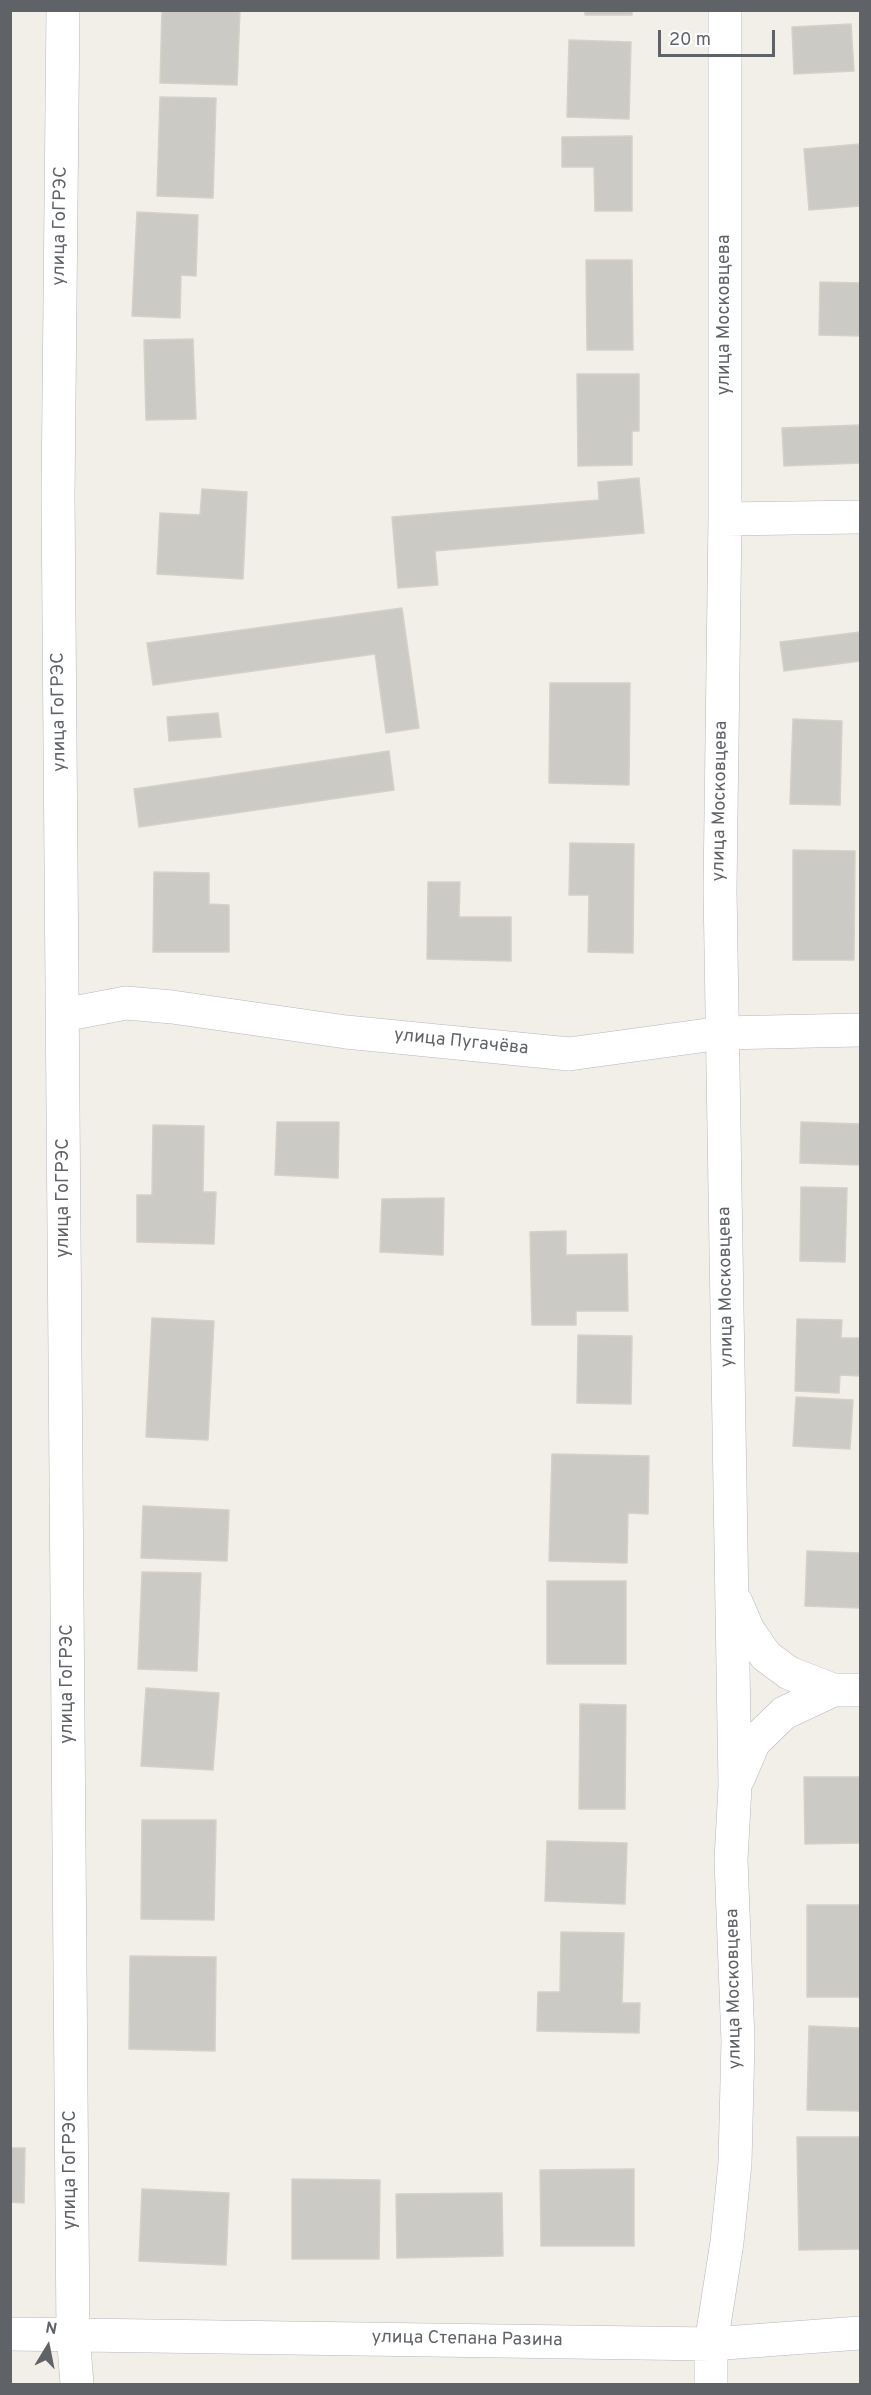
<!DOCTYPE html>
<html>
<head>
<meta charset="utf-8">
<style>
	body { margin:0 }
	#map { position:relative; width:871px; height:2395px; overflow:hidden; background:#f1efe8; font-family:Overpass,sans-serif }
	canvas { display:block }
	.frame { position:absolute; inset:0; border:12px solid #5f6368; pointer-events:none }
	.north { position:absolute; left:18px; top:2317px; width:60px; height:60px; -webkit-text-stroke:4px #fff; paint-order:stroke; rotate:10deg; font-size:16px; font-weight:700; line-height:24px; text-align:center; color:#5f6368 }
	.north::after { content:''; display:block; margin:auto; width:21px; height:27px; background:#5f6368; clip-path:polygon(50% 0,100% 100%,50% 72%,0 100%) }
	.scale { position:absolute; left:658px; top:30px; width:117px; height:27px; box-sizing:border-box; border:3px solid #5f6368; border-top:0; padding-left:8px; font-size:18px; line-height:21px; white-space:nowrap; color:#5f6368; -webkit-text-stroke:4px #fff; paint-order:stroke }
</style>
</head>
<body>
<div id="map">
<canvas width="871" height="2395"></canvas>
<div class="frame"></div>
<div class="north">N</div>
<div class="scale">20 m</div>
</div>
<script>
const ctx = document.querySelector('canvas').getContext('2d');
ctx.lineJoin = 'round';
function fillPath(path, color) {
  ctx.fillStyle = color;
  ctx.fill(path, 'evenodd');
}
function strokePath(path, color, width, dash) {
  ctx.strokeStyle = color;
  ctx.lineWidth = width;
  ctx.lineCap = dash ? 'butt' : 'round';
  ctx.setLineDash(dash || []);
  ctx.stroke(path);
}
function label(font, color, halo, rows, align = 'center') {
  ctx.font = font + ' Overpass,sans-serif';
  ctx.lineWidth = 4.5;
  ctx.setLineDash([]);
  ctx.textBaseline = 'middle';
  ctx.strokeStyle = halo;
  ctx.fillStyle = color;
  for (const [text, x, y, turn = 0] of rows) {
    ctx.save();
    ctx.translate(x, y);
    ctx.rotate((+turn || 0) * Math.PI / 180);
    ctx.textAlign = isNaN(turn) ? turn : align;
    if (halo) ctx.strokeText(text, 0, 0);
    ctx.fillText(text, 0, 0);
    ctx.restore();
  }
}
const building = new Path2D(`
	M162 10H240L237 85 160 83Z
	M585 10H632V15H585Z
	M851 24 854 71 794 74 792 27Z
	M569 40 631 42 629 119 567 117Z
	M160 97 216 98 213 198 157 196Z
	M632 136V211H595L594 167H562V137Z
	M860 144V206L809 210 804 149Z
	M137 212 198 215 196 276 181 275 180 318 132 316Z
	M586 260H632L633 350H587Z
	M820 282 860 283V336L819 335Z
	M193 339 196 419 146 420 144 340Z
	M577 374H639V431H632V465L578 466Z
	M860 425V463L784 466 782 428Z
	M639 478 644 533 435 551 438 585 398 588 392 517 599 500 598 482Z
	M202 489 247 492 243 579 157 574 160 513 200 515Z
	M402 608 419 728 386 733 375 654 153 685 147 643Z
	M860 632V661L784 671 780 642Z
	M550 683H630L629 785 549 783Z
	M218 713 221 737 169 741 167 717Z
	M793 719 842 721 840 805 790 804Z
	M389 751 394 790 139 827 134 789Z
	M570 843 634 844 633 953 588 952 589 895H569Z
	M793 850 855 851 854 960H793Z
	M154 872 209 873V904L229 905V952H153Z
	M428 882H460L459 917H511V961L427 959Z
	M277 1122H339L338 1178 275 1175Z
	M801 1122 860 1124V1165L800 1163Z
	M153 1125 204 1126 203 1192H216L214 1244 137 1242V1195H152Z
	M801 1187 847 1188 845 1262 800 1261Z
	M444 1198 443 1255 380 1252 382 1199Z
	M566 1231V1255L627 1254 628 1311H576V1325H532L530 1232Z
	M152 1318 214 1321 208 1440 146 1437Z
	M797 1319 842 1320 841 1338H860V1376L840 1375 839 1393 795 1391Z
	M578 1335 632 1336 631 1404 577 1403Z
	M796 1397 853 1400 850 1449 793 1446Z
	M552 1454 649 1456 648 1514 628 1513 627 1563 549 1561Z
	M143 1506 229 1510 227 1561 141 1558Z
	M807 1551 860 1553V1608L805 1606Z
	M142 1572 201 1573 197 1671 138 1669Z
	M547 1581H626V1664H547Z
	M146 1688 219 1693 213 1770 141 1766Z
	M580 1704 626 1705 625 1809H579Z
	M804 1777H860V1843L805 1844Z
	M142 1820H216L214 1920 141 1919Z
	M547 1841 627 1843 625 1904 545 1901Z
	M807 1905H860V1997H807Z
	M561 1932 624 1933 622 2003H640L639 2033 537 2031 538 1992H560Z
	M130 1956 216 1957 215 2051 129 2049Z
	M809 2026 860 2028V2111L807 2110Z
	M797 2137H860V2249L799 2250Z
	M10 2148H25L24 2203 10 2202Z
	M634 2169V2246H541L540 2170Z
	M292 2179 380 2180 379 2259H292Z
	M142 2189 229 2193 226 2265 139 2261Z
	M502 2193 503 2256 397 2258 396 2194Z`);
const minor = new Path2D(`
	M63 10 58 495 73 2333 77 2384
	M725 519 860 517
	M63 1015 126 1003 172 1007 346 1032 569 1054 722 1033 860 1030
	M736 1602 748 1630 766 1656 789 1673 833 1690H860
	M738 1779 754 1742 784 1713 833 1690
	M10 2334 711 2344 860 2333
	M711 2384V2344L727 2242 735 2163 738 2041 731 1860 735 1786 720 889 725 519V10`);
const streetNames = [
	["улица ГоГРЭС",61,226,-89],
	["улица Московцева",725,315,-90],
	["улица ГоГРЭС",60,712,-91],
	["улица Московцева",721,801,-89],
	["улица Пугачёва",461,1043,6],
	["улица ГоГРЭС",64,1198,-90],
	["улица Московцева",727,1287,-91],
	["улица ГоГРЭС",68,1684,-90],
	["улица Московцева",735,1989,-91],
	["улица ГоГРЭС",71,2170,-90],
	["улица Степана Разина",467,2340,1]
];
fillPath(building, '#cccac5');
strokePath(building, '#d6d1c6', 1.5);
strokePath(minor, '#b5b8bc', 34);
strokePath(minor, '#fff', 33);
label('18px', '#5f6368', '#fff', streetNames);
</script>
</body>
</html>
